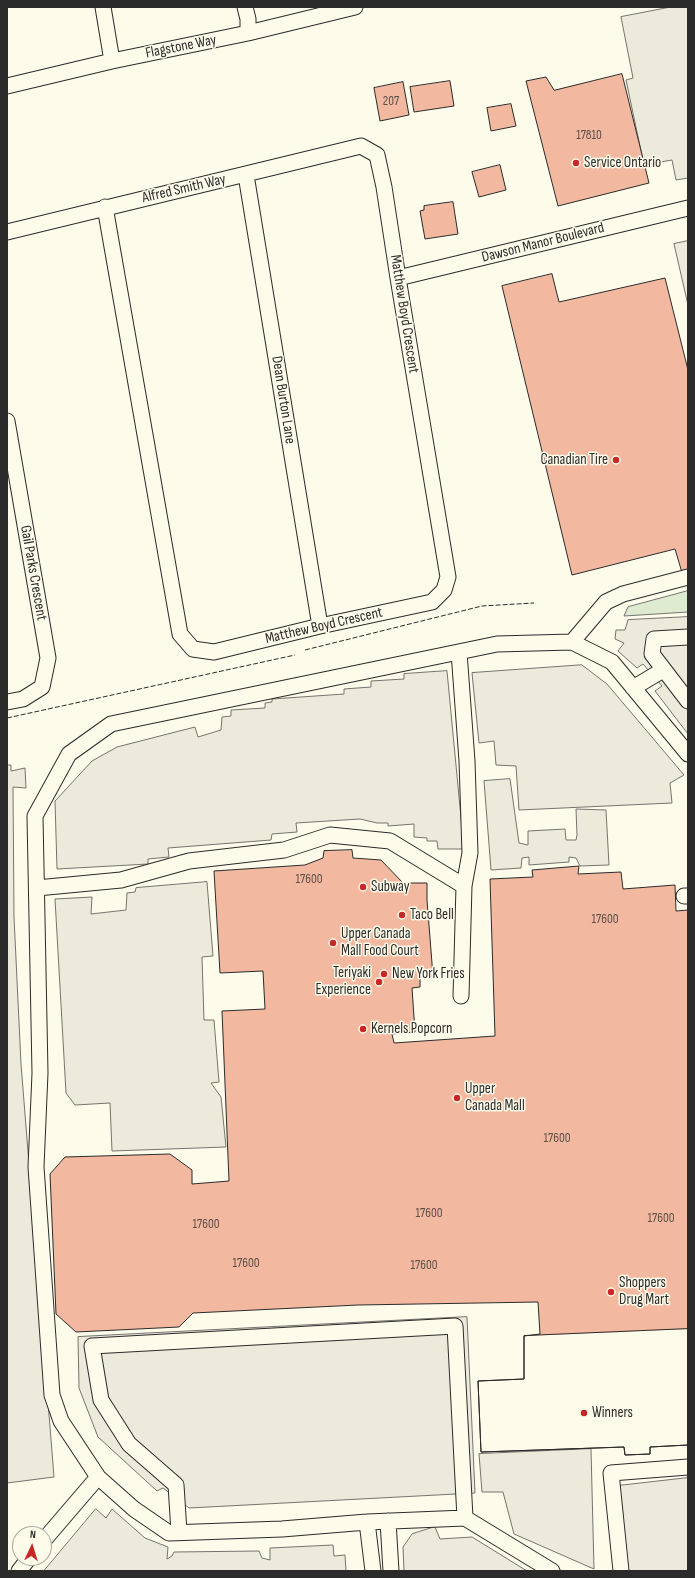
<!DOCTYPE html>
<html>
<head>
<meta charset="utf-8">
<style>
	body { margin:0 }
	#map { position:relative; width:695px; height:1578px; overflow:hidden; background:#fdfbea; font-family:"Sofia Sans Condensed",sans-serif }
	canvas { display:block }
	.frame { position:absolute; inset:0; border:8px solid #2b2b2b; pointer-events:none }
	.north { position:absolute; left:12px; top:1526px; width:40px; height:40px; box-sizing:border-box; background:#fdfbea; border:1px solid #a9a89e; border-radius:50%; rotate:4deg; font-size:11px; font-weight:700; line-height:16px; text-align:center; color:#2b2b2b }
	.north::after { content:''; display:block; margin:auto; width:14px; height:18px; background:#c62828; clip-path:polygon(50% 0,100% 100%,50% 72%,0 100%) }
</style>
</head>
<body>
<div id="map">
<canvas width="695" height="1578"></canvas>
<div class="frame"></div>
<div class="north">N</div>
</div>
<script>
const ctx = document.querySelector('canvas').getContext('2d');
ctx.lineJoin = 'round';
function fillPath(path, color) {
  ctx.fillStyle = color;
  ctx.fill(path, 'evenodd');
}
function strokePath(path, color, width, dash) {
  ctx.strokeStyle = color;
  ctx.lineWidth = width;
  ctx.lineCap = dash ? 'butt' : 'round';
  ctx.setLineDash(dash || []);
  ctx.stroke(path);
}
function label(font, color, halo, rows, align = 'center') {
  ctx.font = font + ' "Sofia Sans Condensed",sans-serif';
  ctx.lineWidth = 3;
  ctx.setLineDash([]);
  ctx.textBaseline = 'middle';
  ctx.strokeStyle = halo;
  ctx.fillStyle = color;
  for (const [text, x, y, turn = 0] of rows) {
    ctx.save();
    ctx.translate(x, y);
    ctx.rotate((+turn || 0) * Math.PI / 180);
    ctx.textAlign = isNaN(turn) ? turn : align;
    if (halo) ctx.strokeText(text, 0, 0);
    ctx.fillText(text, 0, 0);
    ctx.restore();
  }
}
const green = new Path2D(`
	M688 591V612L624 616 628 607Z`);
const parking = new Path2D(`
	M671 7H688V178L676 180 672 160 644 165 626 80 633 78 621 17Z
	M688 241V305L674 244Z
	M688 617V734L655 691 662 686 643 664 637 668 618 651 624 643 615 639 616 630H625L628 620Z
	M582 665 607 684 684 775 670 783 672 803 519 810 516 766 496 765 494 741 479 743 472 673Z
	M447 671 464 849H438L437 841H427V838L414 837V824L388 826V823H377L360 819 296 823 297 832 272 834 271 840 168 848 169 857 148 859V864L57 869 55 801 92 761 117 747 195 727 198 737 221 730 222 717 231 716V710L265 708V703L272 702V699L344 694V689L371 687V681L404 679V674Z
	M7 765H11V771L25 768 26 788 13 787 14 917 21 1064 54 1477 7 1483Z
	M510 779 519 843 528 845V831L565 829 566 840H576L577 835 576 809 606 810 609 865 580 866 576 858 569 857V862L529 865V857L522 858 521 868 491 870 484 781Z
	M207 882 213 956 202 957 204 1020H214L219 1082 211 1083 221 1097 226 1147 112 1151 110 1103 75 1105 66 1093 55 899 92 897 91 914 126 910 127 893 135 892 136 888Z
	M467 1317 475 1493 189 1508 163 1488 157 1491 98 1437 79 1388 78 1337Z
	M591 1449 594 1569 514 1534 503 1492H482L479 1454Z
	M688 1478V1571H626L617 1486Z
	M96 1509 106 1518 112 1509 145 1538 168 1547 167 1559 172 1556 174 1552 259 1551 262 1558 270 1560V1548L333 1545 334 1556 345 1555 346 1571H44Z
	M435 1527 440 1539 472 1537 527 1571H404L403 1547 412 1534Z`);
const building = new Path2D(`
	M622 74 649 183 558 206 526 81 546 77 554 90Z
	M450 81 454 106 414 112 410 87Z
	M403 82 409 115 380 121 374 88Z
	M511 104 516 126 491 131 487 108Z
	M500 165 506 190 479 197 472 172Z
	M453 202 458 234 425 239 420 211 424 210V206Z
	M552 274 559 302 665 278 688 370V574L683 576 675 549 572 575 502 286Z
	M352 850 353 858 381 860 403 883H427V900L433 976 420 977V987L412 988 415 1032 392 1034 394 1043 495 1036 490 879 533 877 532 870 579 866 578 874 621 872 623 889 675 885 676 911 688 910V1445L650 1447V1454L625 1455 624 1447 481 1452 478 1381 524 1379V1336L540 1334 538 1302 358 1305 193 1313 179 1327 76 1332 56 1314 50 1174 65 1157 170 1154 192 1170V1184L229 1181 222 1011 265 1009 263 971 220 973 214 871 305 865 323 858 324 851Z
	M688 1329V1445L650 1447V1454L625 1455 624 1447 481 1452 478 1381 524 1379V1336Z`);
const minor = new Path2D(`
	M103 7 112 61
	M245 7 248 19V33
	M7 86 112 61 248 33 355 7
	M246 175 320 626
	M7 232 361 146 377 155 384 187 398 278 448 577 444 590 432 602 320 626 214 652 193 649 180 634 105 207
	M398 278 688 208
	M7 421 48 658 42 687 23 699 7 702
	M688 637 654 639 652 654 688 701
	M572 642 606 602 623 594 688 577
	M633 688 663 670
	M37 888 121 880 189 861 284 850 330 835 390 841 464 886 470 853 467 761 459 652
	M684 896H688
	M461 996 464 886
	M388 1521 391 1571
	M367 1522 373 1571
	M179 1532 176 1485 129 1444 101 1400 92 1346 455 1326 465 1518
	M44 1540 98 1477
	M19 1571 29 1558
	M552 1571 465 1518 367 1522 282 1529 169 1533 134 1509 98 1477 61 1421 52 1395 36 1167 40 1073 35 816 69 754 111 724 497 644 572 642 612 662 688 754
	M621 1571 611 1473 688 1467`);
const fence = new Path2D(`
	M305 650 482 606 534 603
	M7 718 295 655`);
const markers = [
	[576,163,4,"#c62828"],
	[616,460,4,"#c62828"],
	[363,887,4,"#c62828"],
	[402,915,4,"#c62828"],
	[333,943,4,"#c62828"],
	[384,974,4,"#c62828"],
	[379,982,4,"#c62828"],
	[363,1029,4,"#c62828"],
	[457,1098,4,"#c62828"],
	[611,1292,4,"#c62828"],
	[584,1413,4,"#c62828"]
];
const numberNames = [
	["207",391,102],
	["17810",589,136],
	["17600",309,880],
	["17600",605,920],
	["17600",557,1139],
	["17600",429,1214],
	["17600",661,1219],
	["17600",206,1225],
	["17600",246,1264],
	["17600",424,1266]
];
const streetNames = [
	["Flagstone Way",181,47,-11],
	["Alfred Smith Way",184,189,-13],
	["Dawson Manor Boulevard",543,243,-14],
	["Matthew Boyd Crescent",404,314,81],
	["Dean Burton Lane",283,400,81],
	["Gail Parks Crescent",33,573,80],
	["Matthew Boyd Crescent",324,626,-13]
];
const poiNames = [
	["Service Ontario",584,163],
	["Canadian Tire",608,460,"right"],
	["Subway",371,887],
	["Taco Bell",410,915],
	["Upper Canada",341,934],
	["Mall Food Court",341,951],
	["Teriyaki",371,973,"right"],
	["Experience",371,990,"right"],
	["New York Fries",392,974],
	["Kernels Popcorn",371,1029],
	["Upper",465,1089],
	["Canada Mall",465,1106],
	["Shoppers",619,1283],
	["Drug Mart",619,1300],
	["Winners",592,1413]
];
fillPath(green, '#deebd1');
strokePath(green, '#74746e', 1);
fillPath(parking, '#eceadb');
strokePath(parking, '#74746e', 1);
fillPath(building, '#f2b8a0');
strokePath(building, '#2b2b2b', 1);
strokePath(minor, '#2b2b2b', 17);
strokePath(minor, '#fdfbea', 15);
strokePath(fence, '#2b2b2b', 1, [5, 2]);
for (const [x, y, r, color] of markers) {
  const dot = new Path2D();
  dot.arc(x, y, r, 0, 2 * Math.PI);
  ctx.fillStyle = color;
  ctx.fill(dot);
  strokePath(dot, '#fdfbea', 1.5);
}
label('13px', '#5d4e48', null, numberNames);
label('15px', '#2b2b2b', '#fdfbea', streetNames);
label('15px', '#2b2b2b', '#fdfbea', poiNames, 'left');
</script>
</body>
</html>
